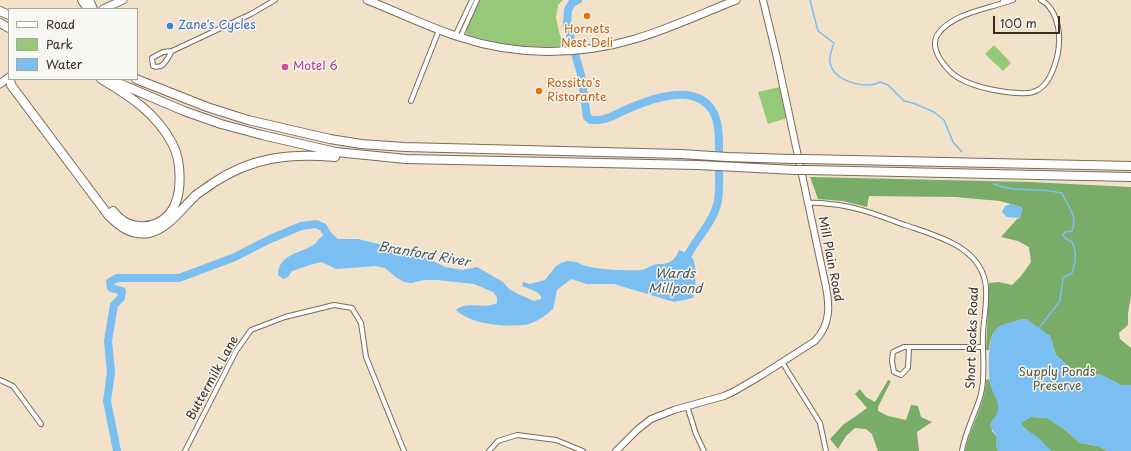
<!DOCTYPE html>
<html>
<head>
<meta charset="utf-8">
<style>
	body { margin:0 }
	#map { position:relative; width:1131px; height:451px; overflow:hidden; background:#f2e2ca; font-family:"Playpen Sans",sans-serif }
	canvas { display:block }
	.legend { position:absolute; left:8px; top:8px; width:130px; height:72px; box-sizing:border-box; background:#f6f6f2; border:1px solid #aba49d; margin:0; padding:5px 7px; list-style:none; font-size:12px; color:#3b2a1e }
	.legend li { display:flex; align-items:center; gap:8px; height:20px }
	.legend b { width:20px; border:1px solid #aba49d }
	.scale { position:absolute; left:993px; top:16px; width:67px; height:18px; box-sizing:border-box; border:2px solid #3b2a1e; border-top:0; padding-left:5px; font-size:12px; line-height:14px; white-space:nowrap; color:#3b2a1e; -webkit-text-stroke:3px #f6f6f2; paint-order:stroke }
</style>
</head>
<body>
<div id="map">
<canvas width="1131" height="451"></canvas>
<ul class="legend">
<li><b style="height:5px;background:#fff"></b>Road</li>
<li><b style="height:11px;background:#95c878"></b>Park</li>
<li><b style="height:11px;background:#7bbef1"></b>Water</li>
</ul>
<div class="scale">100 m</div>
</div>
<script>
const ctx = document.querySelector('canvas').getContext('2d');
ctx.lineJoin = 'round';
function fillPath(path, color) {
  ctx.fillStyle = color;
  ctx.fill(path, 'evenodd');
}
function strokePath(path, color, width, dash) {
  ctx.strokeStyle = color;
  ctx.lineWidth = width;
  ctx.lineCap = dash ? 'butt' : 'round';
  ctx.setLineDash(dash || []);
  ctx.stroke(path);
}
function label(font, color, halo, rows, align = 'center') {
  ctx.font = font + ' "Playpen Sans",sans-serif';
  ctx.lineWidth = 3;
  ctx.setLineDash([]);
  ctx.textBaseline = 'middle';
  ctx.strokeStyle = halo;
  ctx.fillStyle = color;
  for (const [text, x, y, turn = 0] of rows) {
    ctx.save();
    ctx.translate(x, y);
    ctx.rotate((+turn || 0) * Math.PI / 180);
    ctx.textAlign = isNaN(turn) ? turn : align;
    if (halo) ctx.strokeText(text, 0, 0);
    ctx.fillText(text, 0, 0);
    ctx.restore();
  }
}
const green = new Path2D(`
	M480 0H563L558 5 556 18 560 36 568 43V46C532 49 500 45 466 34L467 27Z
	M994 45 1011 63 1003 71 985 54Z
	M780 87 787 118 768 124 758 92Z`);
const forest = new Path2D(`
	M810 177 1030 182 1131 187V296L1128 313V325L1119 333 1120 339 1131 348V385H1121L1101 375 1077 371 1068 366 1056 355 1050 336 1022 319C1000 327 992 324 989 350H986L989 283 999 282 1012 285 1021 276 1031 262 1029 247 1018 241 1001 237 1017 219 1020 218 1022 209 1021 207 1000 201 955 197 869 196 867 207 843 201 818 199Z
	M989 379C992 390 1002 403 998 415 996 417 993 420 991 423L992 431 997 437 996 445 998 451H965C970 427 986 403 986 380Z
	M888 380 891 381 878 407V411L888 416 906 420 911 405 918 406 921 417 932 422 917 432 919 451H878L872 434 866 429 855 428 846 436 838 449 830 439 844 424 856 416 867 408 855 394 860 389 866 397 875 402Z
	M1031 417 1047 418 1064 429 1080 443 1098 446 1108 451H1051L1022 426V422Z`);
const water = new Path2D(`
	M1011 204 1021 207 1022 209 1020 218 1007 217 1002 212 1005 206Z
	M330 232 338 239H358L375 243 428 258 445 267 463 270 477 267 503 282 509 289 520 295 534 301 541 299V296L537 292 522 286 523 282 530 284 545 280 556 266 561 263 567 261 577 262C588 270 627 271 641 270 647 269 653 264 658 264 663 264 665 264 670 262 675 259 677 255 679 250 684 252 689 254 693 259 697 267 696 290 693 298L674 302 614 284H587L571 279 557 290 553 309C546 315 538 321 529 324 509 328 471 325 456 310 468 300 484 310 497 303V297L493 292 474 284 437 280H424L411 283 404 282 397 278 385 268 376 266 336 269 322 262 313 264 292 271 288 277 283 279 278 275C278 254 302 253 315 244 318 242 316 241 319 239 322 236 326 234 330 232Z
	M1022 319H1027L1050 336 1056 355 1068 366 1077 371 1101 375 1121 385H1131V451H1108L1098 446 1080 443 1064 429 1047 418 1031 417 1022 422V426L1025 429 1038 437 1051 451H998L996 445 997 437 990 426C992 419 998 416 998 407 998 399 993 394 991 387 988 375 987 338 996 329 1001 323 1015 322 1022 319Z`);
const stream = new Path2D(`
	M810 0 818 31 834 43C832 49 829 56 830 62 833 81 865 90 880 82L888 85 904 101 913 103 934 112 944 120 953 142 962 152
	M994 184C1011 191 1024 189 1042 190 1048 190 1055 192 1062 193 1068 208 1078 214 1072 231L1065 232 1063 235 1065 238 1072 242C1077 252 1076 262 1072 273L1063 278 1060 301 1039 328`);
const river = new Path2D(`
	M578 0 572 3 568 10 567 24 581 75 587 117 591 120C606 121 612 116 625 110 646 101 681 87 702 100 720 111 719 133 719 152
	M684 263C692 242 711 227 717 205 720 195 719 182 719 171
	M117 451 107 401 111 372 108 341 114 305 121 298 122 291 111 288 110 282 117 278H179L235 257 268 240 301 226 316 224 323 227 332 242`);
const street = new Path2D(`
	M1003 0V3C982 10 951 15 938 34 935 37 935 42 935 45 936 57 948 71 957 77 974 88 1008 94 1028 93 1032 93 1039 90 1042 87 1052 79 1059 55 1059 42 1060 28 1055 7 1041 0
	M1003 3 1013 0
	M455 36 472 0
	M460 38 477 0
	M172 51C167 59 163 70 153 66L152 58 163 52 172 51 251 14 275 0
	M411 101 439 30
	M808 203C815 202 823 203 830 204 856 206 880 216 905 225 937 236 983 247 986 288 987 303 984 318 983 333 982 353 986 374 981 394 976 413 965 431 962 451
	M909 347 908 368 901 375 894 372 892 361 893 352 904 347H983
	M782 362 820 423 826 451
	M0 380 13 386 41 424
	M687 406 696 434 704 451
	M185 451 236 351 251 330 285 317 334 305 352 308 361 323 366 357 404 451
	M489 451 498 441 517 435 556 440 583 451`);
const secondary = new Path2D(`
	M616 451 637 430 651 419 674 410 724 396 733 392 762 375 815 341C830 325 830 307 826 287L777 58 763 0`);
const primary = new Path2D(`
	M367 0C398 12 428 27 459 37 516 56 578 56 635 39 669 29 703 13 736 0
	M103 9 123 0
	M0 84 9 77`);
const highway = new Path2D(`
	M82 0 88 9
	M89 0 93 9
	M0 11 9 15
	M0 23 9 28
	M10 79 11 85 109 216C120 227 132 236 149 233 168 229 182 208 196 195 201 191 208 187 213 183 252 157 290 153 335 157
	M101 79C130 96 156 113 172 143 182 161 183 197 170 213 154 232 127 230 113 211
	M109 79 184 111 221 124 262 135 336 152 406 159 698 165 795 170
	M136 79 207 107 248 120 330 139 361 144 405 147 681 154 727 157 793 159
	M804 159 1131 166
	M807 170 1131 177`);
const highwayBridge = new Path2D(`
	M793 159H804
	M795 170H807`);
const markers = [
	[587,16,4,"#e8710a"],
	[170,26,4,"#3f7fe0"],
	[285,67,4,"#d1479c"],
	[539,91,4,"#e8710a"]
];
const shopNames = [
	["Zane's Cycles",178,26]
];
const foodNames = [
	["Hornets",587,30],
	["Nest Deli",587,44],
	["Rossitto's",547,84,"left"],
	["Ristorante",547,98,"left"]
];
const hotelNames = [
	["Motel 6",293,67]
];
const streetNames = [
	["Mill Plain Road",830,259,79],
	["Short Rocks Road",973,338,-88],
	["Buttermilk Lane",213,378,-61]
];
const parkNames = [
	["Supply Ponds",1057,373],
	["Preserve",1057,387]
];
const waterNames = [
	["Branford River",424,255,10],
	["Wards",675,274],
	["Millpond",675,289]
];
fillPath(green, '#95c878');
fillPath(forest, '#78ac68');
fillPath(water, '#7bbef1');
strokePath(stream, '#7bbef1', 1.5);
strokePath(river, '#7bbef1', 8);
strokePath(street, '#7b6a5a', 6);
strokePath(secondary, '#7b6a5a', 8);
strokePath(primary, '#7b6a5a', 9);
strokePath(highway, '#7b6a5a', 10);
strokePath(street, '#fff', 4);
strokePath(secondary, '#fff', 6);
strokePath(primary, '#fff', 7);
strokePath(highway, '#fff', 8);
strokePath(highwayBridge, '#7b6a5a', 10, []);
strokePath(highwayBridge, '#fff', 8);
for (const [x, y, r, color] of markers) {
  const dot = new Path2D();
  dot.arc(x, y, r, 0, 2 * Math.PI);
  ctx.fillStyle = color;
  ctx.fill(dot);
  strokePath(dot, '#f6f6f2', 1.5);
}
label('12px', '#366cbe', '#f6f6f2', shopNames, 'left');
label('12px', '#c56008', '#f6f6f2', foodNames);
label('12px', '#b23c85', '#f6f6f2', hotelNames, 'left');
label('12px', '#3b2a1e', '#f6f6f2', streetNames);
label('12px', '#565939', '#f6f6f2', parkNames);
label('italic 13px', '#4e565d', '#f6f6f2', waterNames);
</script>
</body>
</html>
